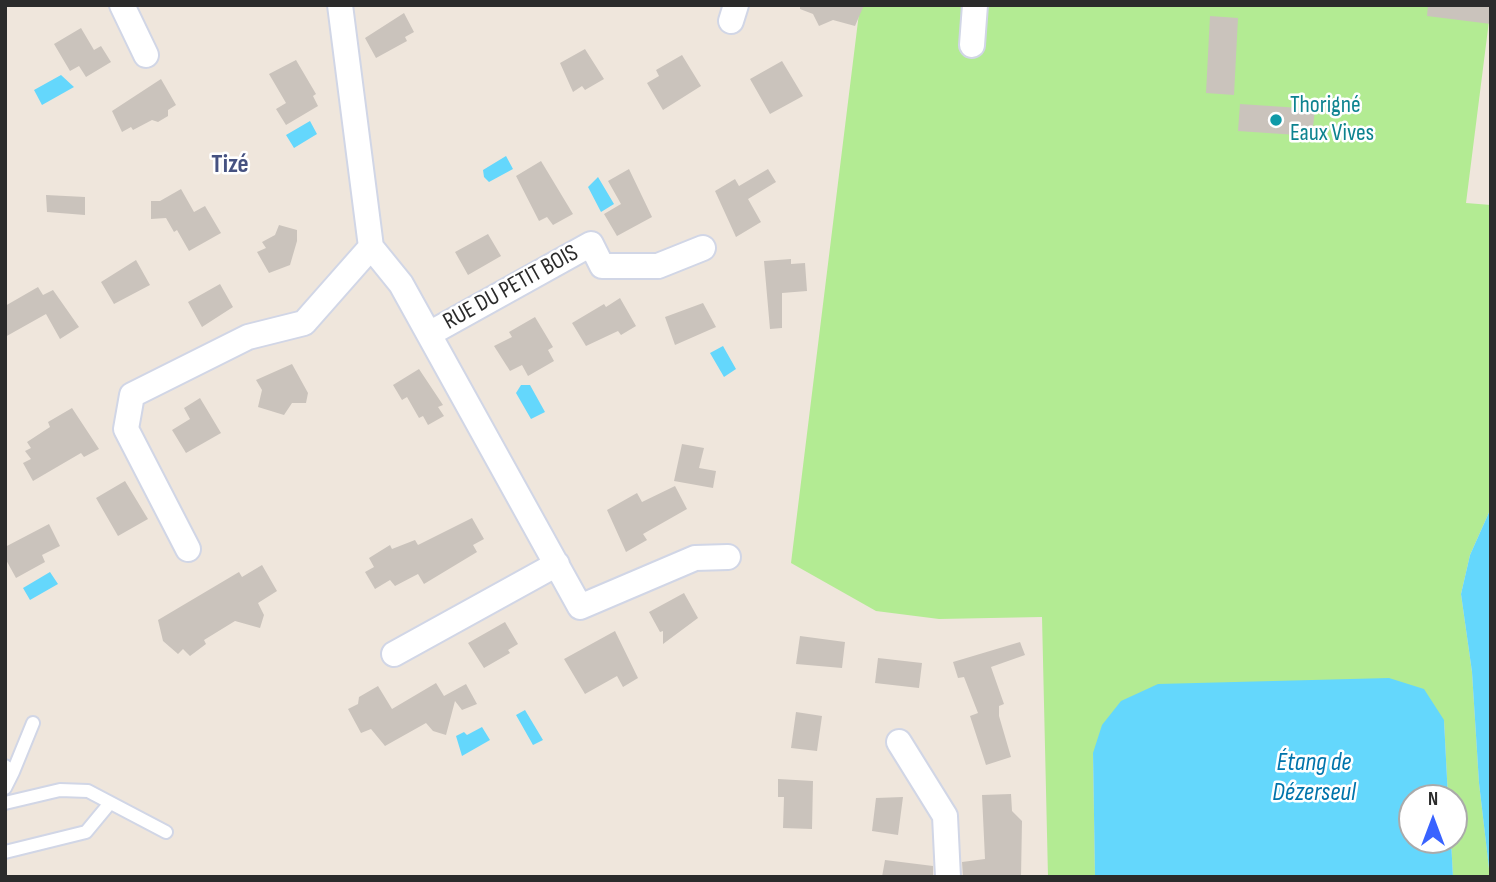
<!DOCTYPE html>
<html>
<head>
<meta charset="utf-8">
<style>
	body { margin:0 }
	#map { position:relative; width:1496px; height:882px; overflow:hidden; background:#efe6dc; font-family:"Sofia Sans Condensed",sans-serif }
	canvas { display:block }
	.frame { position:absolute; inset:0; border:7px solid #2b2b2b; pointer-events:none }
	.north { position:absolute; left:1398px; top:784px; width:70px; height:70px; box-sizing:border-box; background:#fff; border:2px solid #aaa; border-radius:50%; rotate:0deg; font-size:19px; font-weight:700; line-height:28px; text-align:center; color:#2b2b2b }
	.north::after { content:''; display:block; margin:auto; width:24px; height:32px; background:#3963ff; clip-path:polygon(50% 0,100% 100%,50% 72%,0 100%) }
</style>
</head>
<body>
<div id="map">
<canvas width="1496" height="882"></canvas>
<div class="frame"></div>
<div class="north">N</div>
</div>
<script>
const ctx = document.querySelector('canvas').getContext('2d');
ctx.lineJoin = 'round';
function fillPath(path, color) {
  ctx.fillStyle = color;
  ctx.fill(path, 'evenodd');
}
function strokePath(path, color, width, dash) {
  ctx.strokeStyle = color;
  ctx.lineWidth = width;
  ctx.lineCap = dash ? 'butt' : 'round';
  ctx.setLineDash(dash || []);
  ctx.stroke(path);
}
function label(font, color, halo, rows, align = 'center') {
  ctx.font = font + ' "Sofia Sans Condensed",sans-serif';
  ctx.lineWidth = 5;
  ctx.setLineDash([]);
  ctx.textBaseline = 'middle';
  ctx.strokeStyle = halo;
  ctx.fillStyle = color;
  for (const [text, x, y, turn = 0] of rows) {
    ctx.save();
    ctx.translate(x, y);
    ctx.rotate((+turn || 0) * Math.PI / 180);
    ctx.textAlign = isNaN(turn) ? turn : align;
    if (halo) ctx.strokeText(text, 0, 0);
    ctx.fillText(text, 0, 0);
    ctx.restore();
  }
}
const green = new Path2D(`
	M860 5H1491L1466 203 1491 205V508L1470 555 1461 594 1472 672 1479 783 1490 877H1453L1451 840H1454V798H1448L1444 720 1093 753 1095 877H1048L1042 617 939 619 876 611 791 563Z`);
const water = new Path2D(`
	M61 75 74 87 42 105 34 90Z
	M310 121 317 134 294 148 286 135Z
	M506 156 513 169 489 182 484 177 483 170Z
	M598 177 614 204 601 212 588 187Z
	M723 346 736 369 724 377 710 353Z
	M521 385H530L545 412 531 419 516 393Z
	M1491 508V877H1490L1479 783 1472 672 1461 594 1470 555Z
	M50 572 58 584 30 600 23 588Z
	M1389 678 1424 689 1444 720 1448 798H1412V840H1451L1453 877H1095L1093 753 1102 725 1121 701 1158 684Z
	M525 710 543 740 533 745 516 715Z
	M482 727 490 740 462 756 456 736 464 732 467 735Z`);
const building = new Path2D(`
	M800 5H864L855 26 833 20 819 26 813 14 800 9Z
	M1428 5H1491V24L1427 16Z
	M404 13 414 32 405 37 407 41 376 58 365 38Z
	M1210 16 1238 18 1234 95 1206 93Z
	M81 28 94 50 101 46 111 62 86 77 79 66 70 71 54 44Z
	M585 49 604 79 585 90 582 86 573 92 560 63Z
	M682 55 701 86 663 110 647 83 659 76 656 70Z
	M296 60 316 94 313 96 318 106 286 125 276 109 286 103 269 74Z
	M782 61 803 96 770 114 750 79Z
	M161 79 176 105 168 110V116L158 122 152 120 133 130 131 127 122 132 112 111Z
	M1240 104 1315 109 1312 136 1238 131Z
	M541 161 573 214 553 225 547 217 539 221 516 176Z
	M629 169 652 217 617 236 604 214 621 204 608 181Z
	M768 169 776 182 748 199 761 222 736 237 715 191 735 179 739 186Z
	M181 189 194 212 205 206 221 233 189 251 177 230 174 232 166 218 151 219V201H160Z
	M46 195 85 197V215L47 212Z
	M279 225 297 230V241L290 265 269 273 257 252 266 248 262 242 275 235Z
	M488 234 501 256 468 275 455 252Z
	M791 259V264L805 263 807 291 782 293V328L770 329 764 261Z
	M136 260 150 285 114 304 101 282Z
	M220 284 233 307 202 327 188 302Z
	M38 287 43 295 53 290 79 327 60 339 46 314 5 337V306Z
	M620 298 636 326 621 335 618 331 586 346 572 323 604 304 606 307Z
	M703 303 716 327 675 345 665 317Z
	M535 317 553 347 548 350 554 361 528 376 522 365 510 371 494 346 512 337 509 332Z
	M292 364 308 393 306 403H292L284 415 258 407 262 390 256 380Z
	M419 369 443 405 438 407 444 416 428 425 423 416 419 418 407 397 402 400 393 385Z
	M200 398 221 433 186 453 172 430 190 419 184 408Z
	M72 408 99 449 84 457 81 453 33 481 23 463 31 459 25 451 31 448 27 442 50 427 48 422Z
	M682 444 704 448 699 468 716 471 713 488 674 481Z
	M125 481 148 519 118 536 96 498Z
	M675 486 687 509 643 534 647 540 626 552 607 510 637 493 642 502Z
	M472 518 484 539 473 545 477 552 424 584 418 574 395 586 390 580 375 589 365 572 374 567 369 558 390 545 392 549 415 540 418 545Z
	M49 524 60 546 42 555 45 562 16 578 5 558V547Z
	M262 565 277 591 258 603 264 615 260 628 235 621 204 640 206 644 190 656 183 649 178 654 163 641 158 620 239 572 242 577Z
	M684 593 698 618 663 644V631L660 632 649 612Z
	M505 622 518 644 508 650 510 653 484 668 468 643Z
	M615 631 638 678 623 687 617 676 585 694 564 659Z
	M800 636 845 642 842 668 796 664Z
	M1020 642 1025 655 991 667 1004 704 999 706V716L1011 757 986 765 970 716 978 713 964 677 958 678 953 662Z
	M878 658 922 663 919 688 875 683Z
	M436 683 444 696 466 684 477 704 462 710 455 701 446 735 433 731 426 723 385 746 371 729 361 733 348 709 358 704 359 697 378 686 392 709Z
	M796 712 822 716 817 751 791 748Z
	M778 779 813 781 812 829 783 828 784 797H778Z
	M1011 794 1012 811 1022 821 1021 877H963L962 862 985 859 982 795Z
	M903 797 898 835 872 831 876 798Z
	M885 860 933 866V877H882Z`);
const service = new Path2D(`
	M5 766 13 772 5 788
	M13 772 33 723
	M5 803 60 790 88 791 166 832
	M5 852 86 832 110 803`);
const minor = new Path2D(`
	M122 5 146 55
	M340 5 371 247 401 284 580 607 695 558 728 557
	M731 21 736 5
	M972 45 975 5
	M429 334 591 244 602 266H658L703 248
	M188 549 126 429 132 395 248 337 304 323 371 247
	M394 654 557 564
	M899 742 945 816 948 877`);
const markers = [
	[1276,120,7,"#0f9aa8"]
];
const cultureNames = [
	["Thorigné",1290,106],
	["Eaux Vives",1290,134]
];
const streetNames = [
	["RUE DU PETIT BOIS",511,288,-29]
];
const neighbourhoodNames = [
	["Tizé",230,165]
];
const waterNames = [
	["Étang de",1314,763],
	["Dézerseul",1314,793]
];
fillPath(green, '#b3eb93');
fillPath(water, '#64d7fc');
fillPath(building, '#cac3bc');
strokePath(service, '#d1d6e6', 16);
strokePath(minor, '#d1d6e6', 28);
strokePath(service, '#fff', 12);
strokePath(minor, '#fff', 24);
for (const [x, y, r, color] of markers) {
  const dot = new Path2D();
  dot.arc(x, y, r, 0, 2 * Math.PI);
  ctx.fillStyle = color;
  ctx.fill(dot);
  strokePath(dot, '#fff', 2.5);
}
label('24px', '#0d838f', '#fff', cultureNames, 'left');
label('24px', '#2b2b2b', '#fff', streetNames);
label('bold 26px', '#465281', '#fff', neighbourhoodNames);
label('italic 26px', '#0074ab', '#fff', waterNames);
</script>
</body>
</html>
